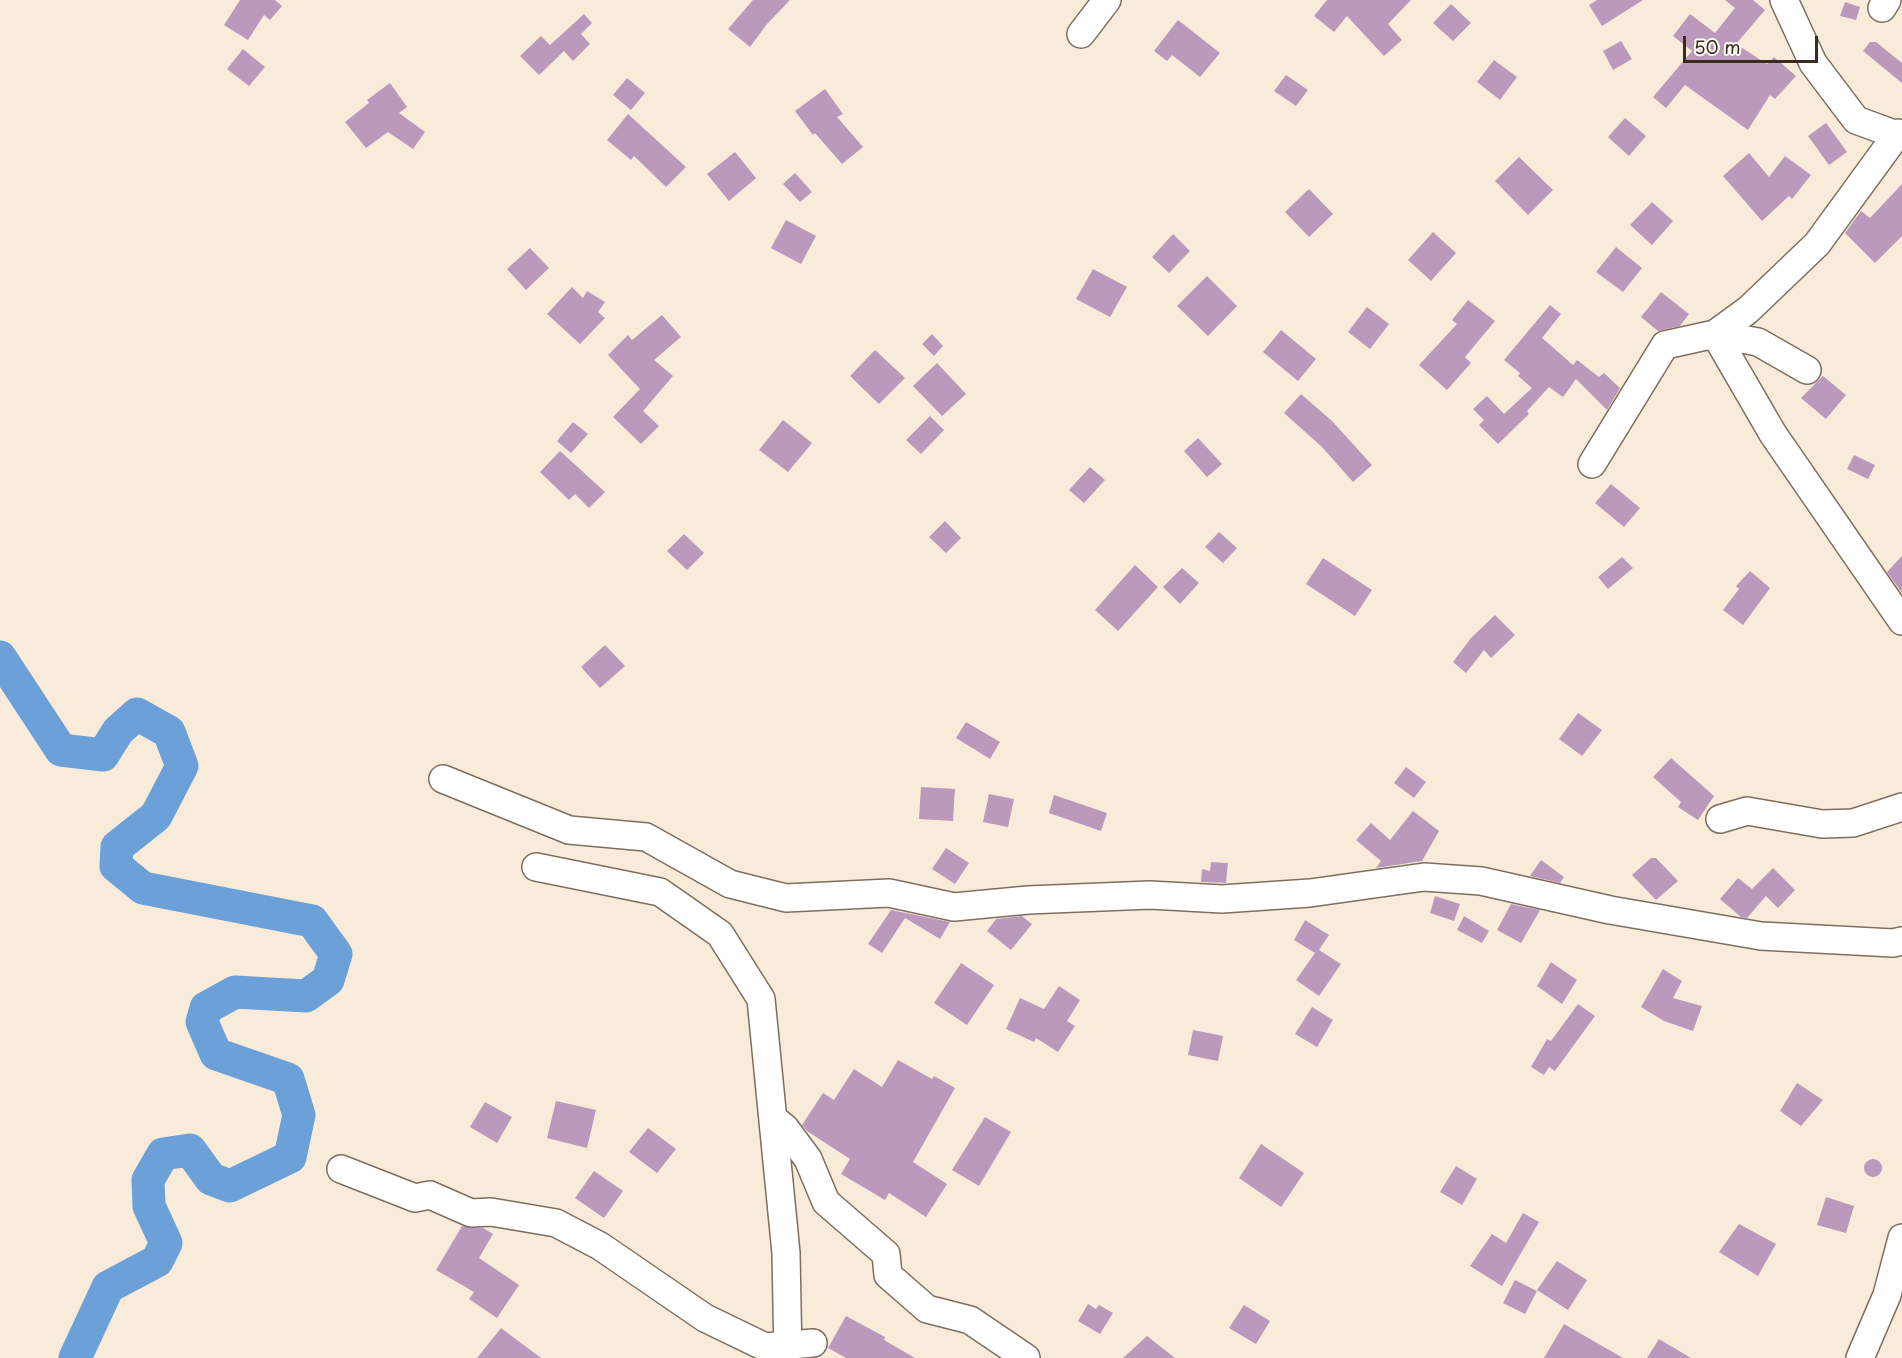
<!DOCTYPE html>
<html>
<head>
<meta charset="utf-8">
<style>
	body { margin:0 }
	#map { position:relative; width:1902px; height:1358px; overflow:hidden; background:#f9ebd9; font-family:"Playpen Sans",sans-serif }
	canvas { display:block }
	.scale { position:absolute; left:1683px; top:36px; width:135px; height:27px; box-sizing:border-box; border:3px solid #3b2a1e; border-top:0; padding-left:8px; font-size:18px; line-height:21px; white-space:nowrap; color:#3b2a1e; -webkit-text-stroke:4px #fdfcf7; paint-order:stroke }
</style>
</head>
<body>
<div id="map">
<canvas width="1902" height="1358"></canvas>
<div class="scale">50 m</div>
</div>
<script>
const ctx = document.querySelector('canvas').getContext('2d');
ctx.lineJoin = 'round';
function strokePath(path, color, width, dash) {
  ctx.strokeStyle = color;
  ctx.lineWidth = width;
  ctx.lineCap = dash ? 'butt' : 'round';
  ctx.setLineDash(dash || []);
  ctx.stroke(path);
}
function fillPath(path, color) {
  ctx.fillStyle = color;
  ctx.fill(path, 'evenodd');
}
const river = new Path2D(`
	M0 657 61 750 103 755 118 731 137 714 169 732 182 766 156 816 117 847 116 866 143 888 312 921 336 954 328 980 306 996 235 992 206 1008 202 1022 216 1054 288 1079 299 1115 290 1157 230 1186 211 1179 190 1150 163 1154 148 1180 149 1206 166 1243 157 1261 108 1287 75 1358`);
const building = new Path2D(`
	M240 0H275L282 6 270 20 264 15 248 40 224 25Z
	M753 0H790L767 24 750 47 728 29Z
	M1327 0H1411L1388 24 1402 40 1384 56 1347 16 1334 32 1314 16Z
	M1597 0H1643L1602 26 1589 5Z
	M1725 0H1753L1765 10 1736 44 1767 64 1774 57 1796 76 1775 99 1770 95 1748 130 1685 85 1666 108 1653 97 1692 51 1673 36 1690 14 1715 33 1735 8Z
	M1845 2 1860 7 1856 20 1840 16Z
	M1451 4 1471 23 1453 41 1433 23Z
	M584 14 592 23 581 34 590 44 573 61 564 51 539 75 520 56 541 36 550 45Z
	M1178 20 1220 53 1200 77 1172 55 1167 61 1154 51Z
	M1621 41 1632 59 1613 70 1603 51Z
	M1870 42H1876L1902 63V83L1863 51Z
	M243 49 265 67 249 86 227 69Z
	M1494 60 1517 77 1500 100 1477 82Z
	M1286 75 1308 90 1296 106 1274 91Z
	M627 78 645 93 631 110 613 95Z
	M390 83 407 107 399 113 425 132 413 149 388 132 366 148 345 122 369 103 367 100Z
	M825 89 843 114 837 117 863 147 842 164 815 133 813 135 795 111Z
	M628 114 686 167 666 187 634 156 631 160 607 140Z
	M1625 118 1646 136 1629 156 1608 137Z
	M1826 123 1847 152 1829 165 1808 136Z
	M735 152 756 178 729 201 707 174Z
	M1749 153 1769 177 1785 156 1811 175 1792 199 1789 196 1762 221 1723 176Z
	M1519 157 1553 190 1528 215 1495 181Z
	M795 173 812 192 800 202 783 184Z
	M1902 184V236L1875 263 1845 233 1861 211 1870 218Z
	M1309 189 1333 214 1309 237 1285 212Z
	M1652 202 1673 221 1652 245 1630 225Z
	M786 220 816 236 801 264 771 248Z
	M1433 232 1456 253 1431 281 1408 260Z
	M1173 234 1190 251 1169 273 1152 257Z
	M1616 247 1642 268 1623 292 1596 272Z
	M530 248 549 268 526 290 507 269Z
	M1093 269 1127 287 1110 317 1076 299Z
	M1207 276 1237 306 1208 336 1177 306Z
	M572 287 583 298 587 291 605 302 598 312 605 318 580 344 547 314Z
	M1661 292 1689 314 1680 326 1658 331 1641 317Z
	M1468 300 1495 321 1465 357 1471 363 1447 390 1419 365 1457 324 1452 320Z
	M1550 305 1561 314 1542 338 1573 365 1577 360 1599 377 1604 373 1620 388 1607 410 1576 379 1563 397 1549 387 1527 411 1529 414 1498 444 1479 425 1484 420 1473 409 1487 396 1504 414 1532 388 1518 376 1520 373 1504 360Z
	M1367 307 1389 324 1370 349 1348 332Z
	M662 315 681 337 654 360 673 376 643 411 659 426 641 444 613 417 640 389 608 355 628 335 632 340Z
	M1281 330 1316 359 1298 381 1263 352Z
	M932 334 943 346 934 356 922 344Z
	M875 350 905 378 879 404 850 376Z
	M937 363 966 394 942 416 913 386Z
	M1823 376 1846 395 1826 419 1801 398Z
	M1301 394 1332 421 1372 465 1353 482 1322 447 1284 413Z
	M930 416 944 430 921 454 906 440Z
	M783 420 812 443 788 472 759 450Z
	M573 422 588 434 571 453 557 441Z
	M1198 438 1222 464 1207 477 1184 451Z
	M560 451 605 492 589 508 575 494 569 500 540 472Z
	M1854 455 1875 465 1868 479 1847 469Z
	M1090 467 1105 480 1084 503 1069 490Z
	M1611 484 1640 508 1624 527 1595 503Z
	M945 521 961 538 946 553 929 537Z
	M1219 532 1237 548 1223 563 1205 547Z
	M684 534 704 553 687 570 667 551Z
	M1902 556V593L1887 572Z
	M1622 557 1633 568 1608 589 1598 577Z
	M1323 558 1372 590 1355 616 1306 584Z
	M1135 565 1158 587 1118 631 1095 610Z
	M1182 568 1199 583 1180 604 1163 587Z
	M1750 571 1770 588 1743 625 1723 610 1739 589 1736 586Z
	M1495 615 1515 635 1491 658 1484 650 1466 673 1453 662 1471 638Z
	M605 645 625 666 600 688 581 667Z
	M1578 713 1602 730 1582 756 1559 739Z
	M966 722 1000 742 990 759 956 738Z
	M1671 758 1714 796 1698 820 1678 807 1681 802 1653 777Z
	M1406 767 1426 782 1414 798 1394 783Z
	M921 787 955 789 953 821 919 819Z
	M989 794 1014 799 1008 827 983 822Z
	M1054 795 1107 813 1101 831 1049 813Z
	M1413 811 1439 831 1422 861 1376 868 1381 861 1356 840 1371 823 1390 840Z
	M946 848 969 863 955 884 932 869Z
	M1651 858H1656L1678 881 1656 900 1632 875Z
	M1541 860 1564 877 1560 883 1530 876Z
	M1211 862 1228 863 1226 883 1201 882 1202 869 1210 871Z
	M1773 868 1795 890 1778 908 1766 896 1747 918 1741 917 1720 899 1738 878 1752 889Z
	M1435 896 1460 904 1454 921 1430 913Z
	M1511 904 1540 910 1521 943 1497 930Z
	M891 910 950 922 940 939 905 918 882 953 868 944Z
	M1022 916 1032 924 1011 950 987 931 996 919Z
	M1464 916 1489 931 1482 943 1457 930Z
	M1305 920 1329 935 1319 950 1341 964 1319 996 1296 980 1315 953 1294 940Z
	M1551 962 1577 980 1562 1004 1537 986Z
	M961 963 994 985 967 1025 934 1003Z
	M1663 969 1682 981 1673 998 1702 1006 1693 1031 1664 1021 1641 1007Z
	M1059 986 1080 1000 1067 1021 1075 1026 1058 1052 1036 1038 1034 1042 1006 1029 1020 998 1044 1009Z
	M1578 1004 1595 1016 1555 1071 1549 1067 1544 1075 1531 1067 1547 1039 1551 1041Z
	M1312 1007 1333 1020 1317 1047 1295 1034Z
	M1193 1030 1223 1036 1218 1061 1188 1055Z
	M898 1060 932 1079 934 1076 955 1088 913 1162 947 1184 926 1217 889 1193 885 1200 841 1174 850 1159 807 1131 802 1125 823 1093 834 1100 854 1069 882 1087Z
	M1797 1083 1823 1100 1801 1126 1780 1111Z
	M556 1101 596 1110 587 1148 547 1138Z
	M485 1102 512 1117 497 1143 470 1127Z
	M985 1117 1011 1132 979 1186 952 1170Z
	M648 1128 676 1149 657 1173 629 1152Z
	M1261 1144 1304 1173 1281 1207 1239 1178Z
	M1864 1168a9 9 0 1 1 18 0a9 9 0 1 1-18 0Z
	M1456 1166 1477 1179 1462 1205 1440 1192Z
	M594 1171 623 1191 604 1218 575 1198Z
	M1826 1197 1854 1206 1846 1233 1817 1225Z
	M1523 1213 1539 1222 1502 1286 1470 1266 1492 1234 1506 1243Z
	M1739 1224 1776 1244 1758 1276 1719 1252Z
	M462 1226 483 1228 493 1234 479 1258 519 1285 497 1318 469 1299 474 1292 436 1270Z
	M1557 1261 1587 1280 1568 1310 1537 1290Z
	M1515 1280 1537 1291 1525 1314 1503 1303Z
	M1088 1304 1096 1309 1099 1305 1113 1313 1100 1334 1078 1321Z
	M1244 1305 1270 1321 1256 1344 1229 1328Z
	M846 1316 885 1337 884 1340 915 1358H846L828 1348Z
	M1564 1324 1623 1358H1544Z
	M501 1328 541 1358H477Z
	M1147 1336 1175 1358H1123Z
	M1659 1339 1691 1358H1647Z`);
const minor = new Path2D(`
	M1784 0 1813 63 1856 120 1902 137
	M1882 8 1887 0
	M1081 34 1107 0
	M1715 334 1773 434 1902 621
	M1715 334 1758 342 1807 370
	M1592 464 1665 345 1715 334 1748 310 1817 244 1898 133
	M443 779 569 830 646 837 730 884 786 898 889 893 954 907 1028 900 1150 895 1222 899 1310 893 1424 877 1481 881 1610 910 1761 936 1893 943 1902 941
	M1720 819 1747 811 1822 824 1853 823 1902 807
	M536 867 660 892 720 934 761 999 786 1253 788 1358
	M773 1118 785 1128 808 1159 826 1202 886 1254 888 1275 927 1309 970 1320 1026 1358
	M341 1169 415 1198 430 1195 471 1213 491 1212 556 1223 600 1246 705 1318 765 1347 813 1343
	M1860 1358 1887 1295 1902 1238`);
strokePath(river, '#6ba1d8', 33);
fillPath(building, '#ba99bd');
strokePath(minor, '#7e6e5f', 30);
strokePath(minor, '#fff', 27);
</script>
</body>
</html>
